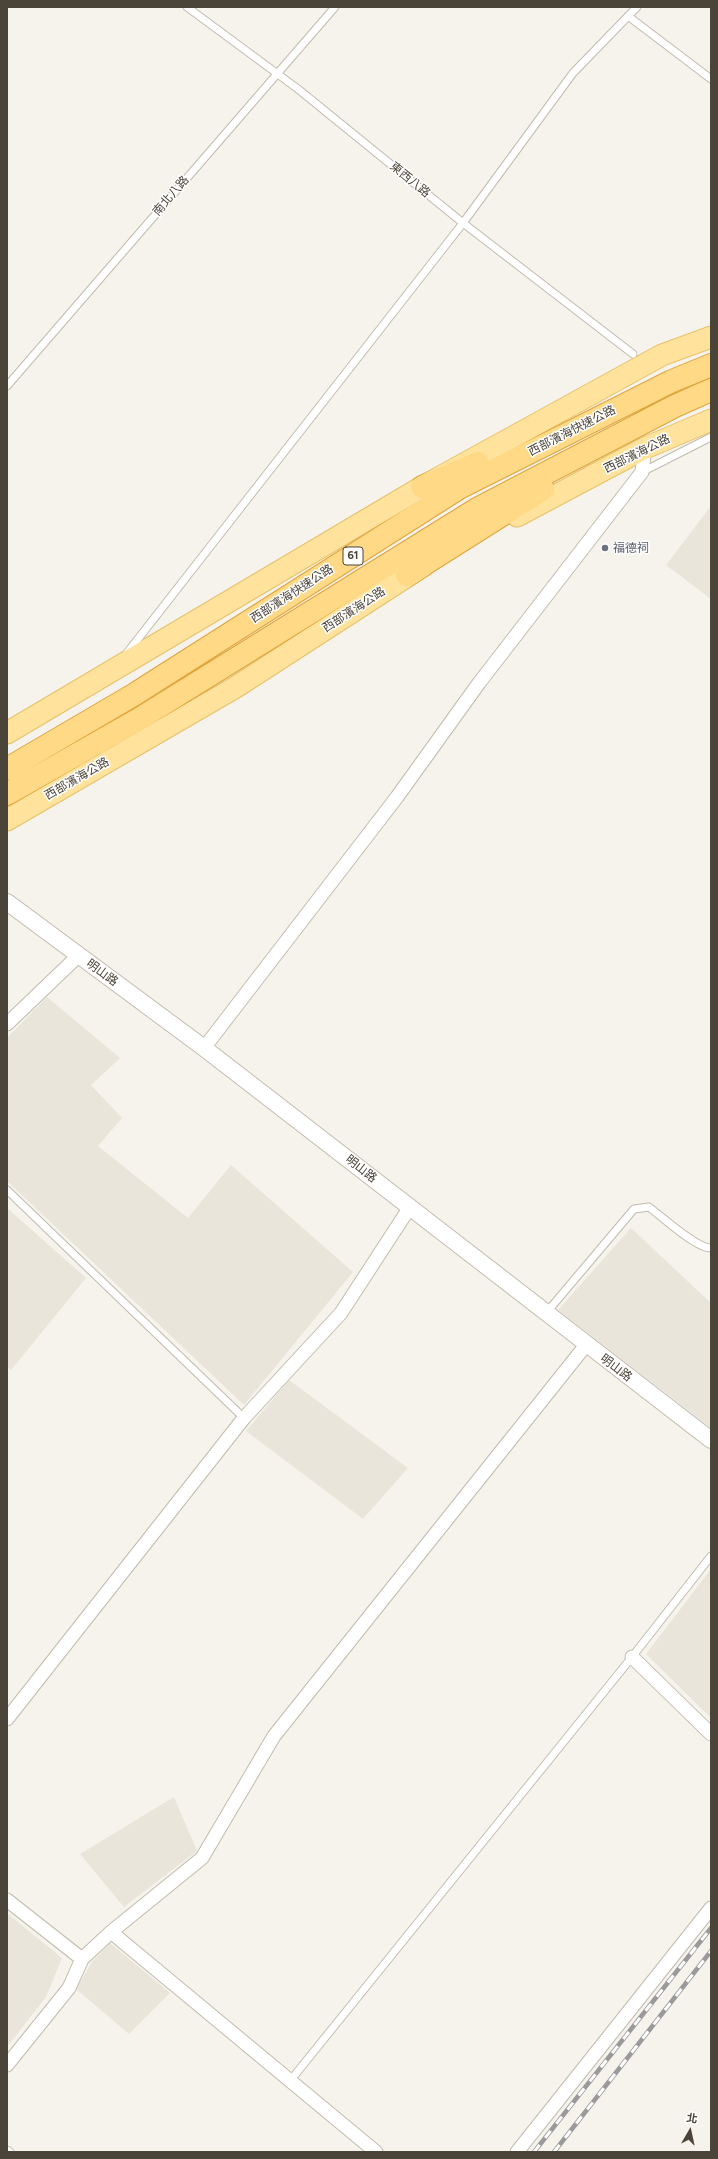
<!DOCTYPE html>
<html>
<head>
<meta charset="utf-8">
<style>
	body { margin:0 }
	#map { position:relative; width:718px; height:2159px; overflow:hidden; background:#f6f3ec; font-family:Figtree,"Noto Sans TC",sans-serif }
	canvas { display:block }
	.frame { position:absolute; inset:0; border:8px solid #4b4439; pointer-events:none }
	.north { position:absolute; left:670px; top:2111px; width:40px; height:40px; -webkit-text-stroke:3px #fff; paint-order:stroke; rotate:9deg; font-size:11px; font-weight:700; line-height:16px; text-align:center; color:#4b4439 }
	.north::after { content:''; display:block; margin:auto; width:14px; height:18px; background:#4b4439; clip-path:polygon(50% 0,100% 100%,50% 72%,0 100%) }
</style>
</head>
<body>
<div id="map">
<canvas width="718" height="2159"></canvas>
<div class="frame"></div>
<div class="north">北</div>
</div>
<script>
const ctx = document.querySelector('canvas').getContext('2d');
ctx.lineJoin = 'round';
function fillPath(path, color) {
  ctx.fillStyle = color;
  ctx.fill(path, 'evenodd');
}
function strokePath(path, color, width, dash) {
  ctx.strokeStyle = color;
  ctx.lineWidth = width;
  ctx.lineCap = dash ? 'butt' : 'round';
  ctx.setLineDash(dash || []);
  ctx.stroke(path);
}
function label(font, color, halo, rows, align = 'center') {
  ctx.font = font + ' Figtree,"Noto Sans TC",sans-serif';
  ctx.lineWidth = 3;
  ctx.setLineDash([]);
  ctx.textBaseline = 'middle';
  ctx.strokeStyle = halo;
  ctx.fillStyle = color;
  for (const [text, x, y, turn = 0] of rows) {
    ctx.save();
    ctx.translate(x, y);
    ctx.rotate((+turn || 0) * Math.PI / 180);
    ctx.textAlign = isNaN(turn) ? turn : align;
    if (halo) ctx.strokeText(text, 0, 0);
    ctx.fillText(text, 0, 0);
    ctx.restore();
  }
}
const residential = new Path2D(`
	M711 506V599L666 565Z
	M47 997 120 1058 91 1085 122 1118 98 1146 188 1218 231 1165 353 1272 244 1405 7 1181V1038Z
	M7 1208 86 1278 11 1370 7 1367Z
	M631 1228 711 1303V1428L558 1310Z
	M289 1380 408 1468 363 1519 246 1431Z
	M711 1569V1718L646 1654Z
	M174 1797 197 1851 124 1907 80 1854Z
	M7 1913 62 1958 46 1997 7 2047Z
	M110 1943 170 1993 129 2034 76 1989 92 1962Z`);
const service = new Path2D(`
	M187 7 298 89 463 223 633 354
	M628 16 711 79
	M7 386 335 7
	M642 472 711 437
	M127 653 463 223 573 73 637 7
	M7 1190 244 1418
	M547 1312 634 1209 649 1207C661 1216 697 1249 711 1248
	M290 2081 632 1657 711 1556
	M7 2150 10 2152`);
const minor = new Path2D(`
	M7 1024 78 956
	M204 1048 397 797 479 683 642 472 645 448
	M632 1657 711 1734
	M7 1719 244 1418 341 1313 410 1207
	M7 1900 82 1959
	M111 1932 376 2152
	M7 2065 69 1988 82 1959 111 1932 202 1858 274 1736 586 1345
	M517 2152 711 1908`);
const tertiary = new Path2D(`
	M7 902 204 1048 711 1440`);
const primary = new Path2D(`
	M517 516 645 448 711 420
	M7 733 422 487 662 355 711 337
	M7 820 236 687 423 566`);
const trunk = new Path2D(`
	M422 487 478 463
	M407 575 543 489
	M7 769 135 694 459 488 672 381 711 365
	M7 794 139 719 477 509 675 406 711 390`);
const rail = new Path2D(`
	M534 2152 711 1928
	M554 2152 711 1951`);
const markers = [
	[605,548,4,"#6b7280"]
];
const shields = [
	[353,556,20]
];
const shieldNames = [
	["61",353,556]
];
const streetNames = [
	["東西八路",410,180,39],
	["南北八路",171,196,-49],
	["西部濱海快速公路",572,431,-27],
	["西部濱海公路",637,454,-26],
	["西部濱海快速公路",292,594,-33],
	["西部濱海公路",354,610,-33],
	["西部濱海公路",77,779,-30],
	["明山路",102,973,36],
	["明山路",361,1169,38],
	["明山路",616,1368,37]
];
const worshipNames = [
	["福德祠",613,548]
];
fillPath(residential, '#eae5da');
strokePath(service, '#c2bbae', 9);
strokePath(minor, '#c2bbae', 15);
strokePath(tertiary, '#c2bbae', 18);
strokePath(primary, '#e6c16a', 23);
strokePath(trunk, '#e0a43c', 24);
strokePath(service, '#fff', 7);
strokePath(minor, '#fff', 13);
strokePath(tertiary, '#fff', 16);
strokePath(primary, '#ffe39c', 21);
strokePath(trunk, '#ffd985', 22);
strokePath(rail, '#9a9a9a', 4.5);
strokePath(rail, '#fff', 3, [9]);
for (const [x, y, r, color] of markers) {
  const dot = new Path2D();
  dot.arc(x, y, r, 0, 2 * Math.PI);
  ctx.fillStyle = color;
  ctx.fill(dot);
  strokePath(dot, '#fff', 1.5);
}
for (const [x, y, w] of shields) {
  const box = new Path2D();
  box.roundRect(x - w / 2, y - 9, w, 18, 3);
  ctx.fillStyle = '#fff';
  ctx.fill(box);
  strokePath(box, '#4b4439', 1);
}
label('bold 11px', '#4b4439', null, shieldNames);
label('12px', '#4b4439', '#fff', streetNames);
label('12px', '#5b616d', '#fff', worshipNames, 'left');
</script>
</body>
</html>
